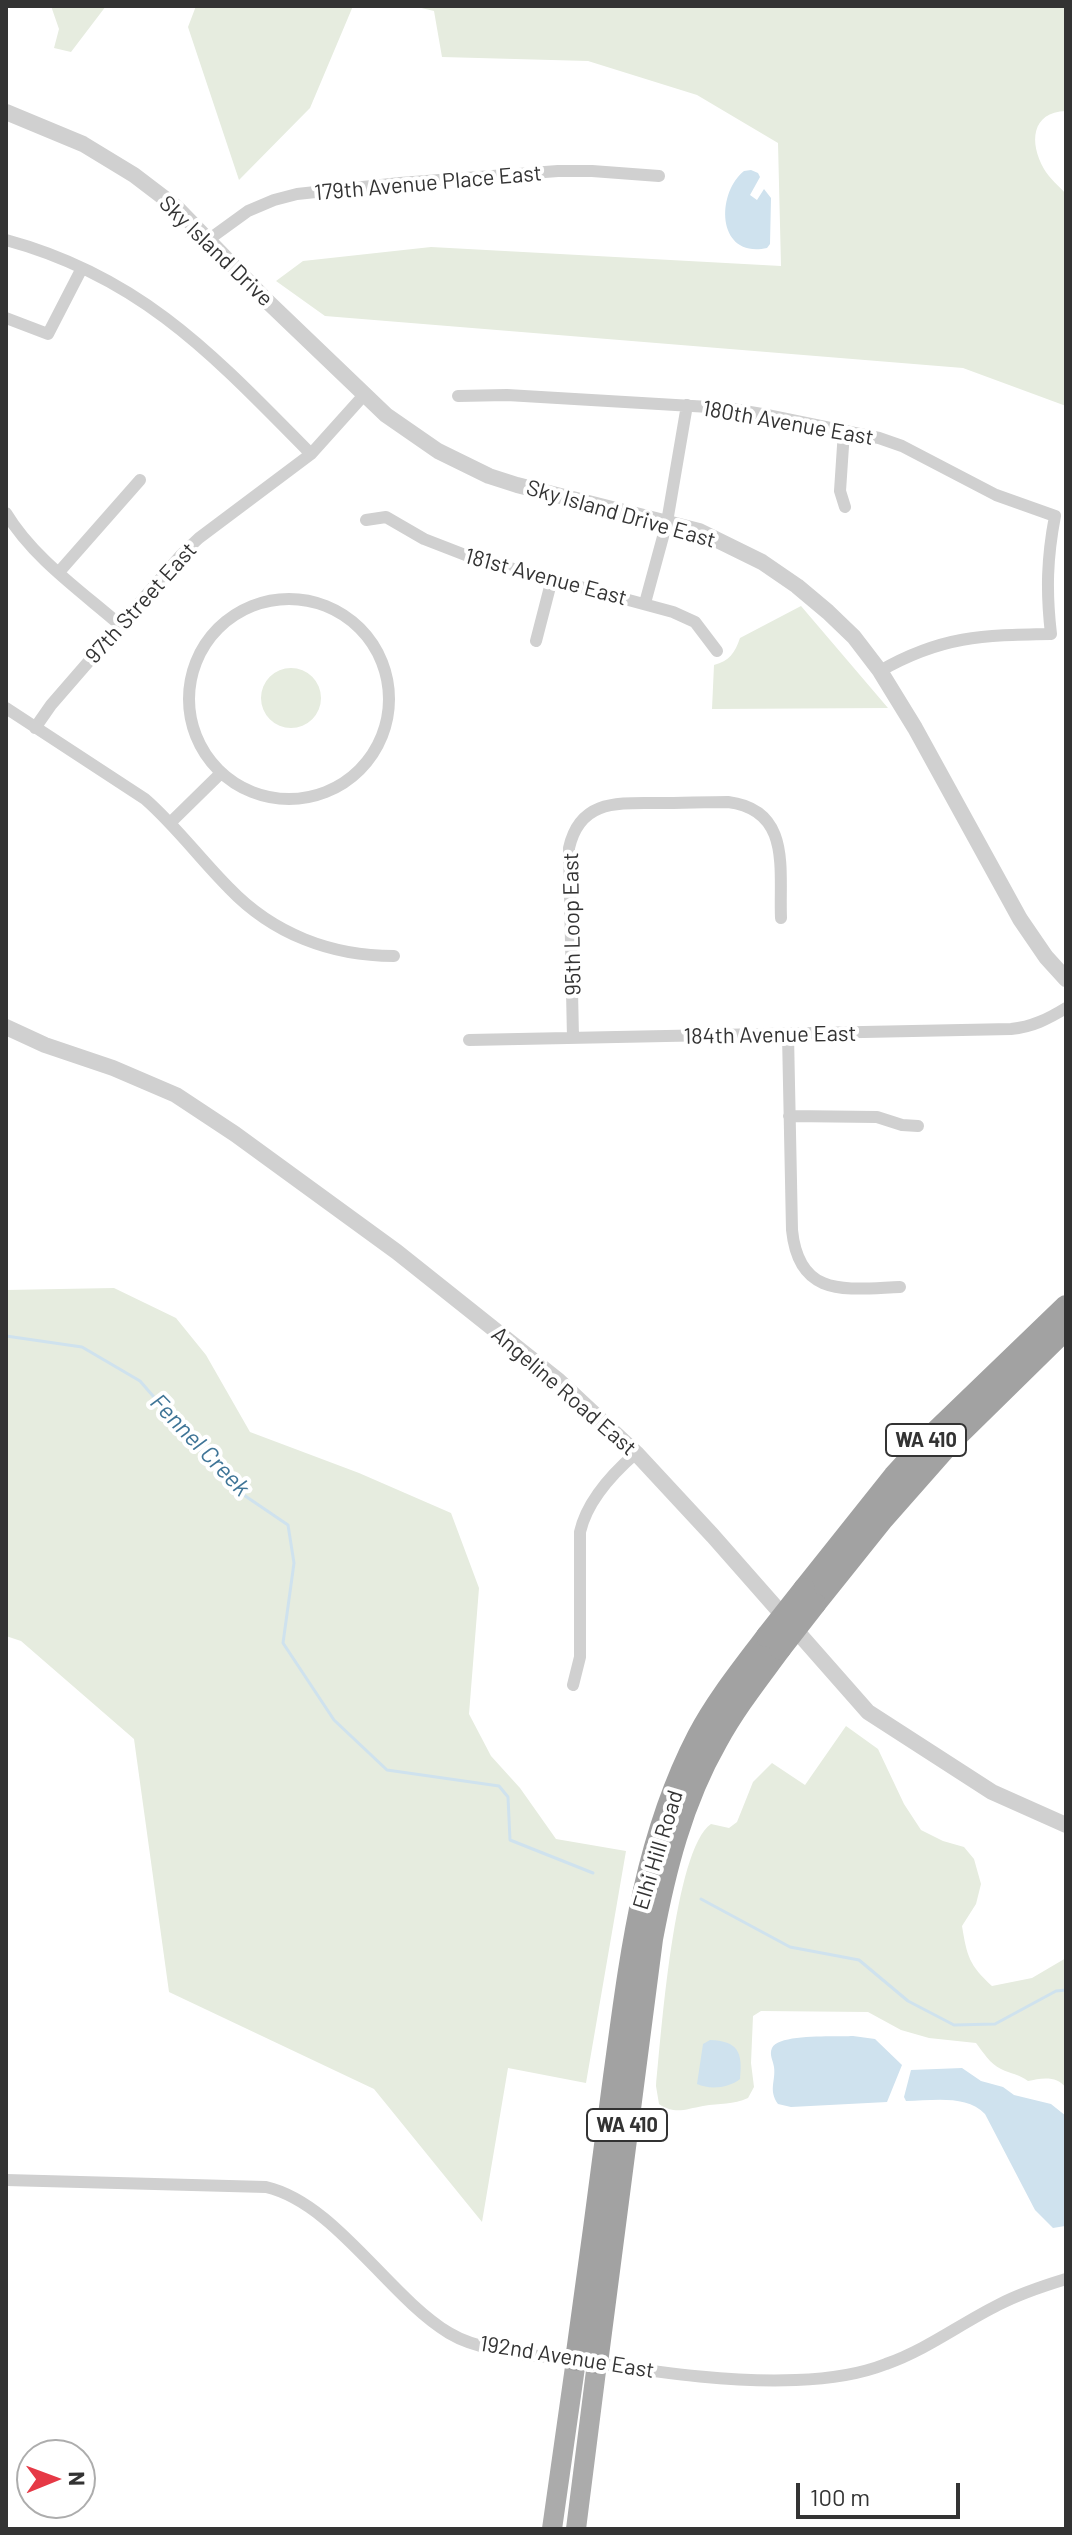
<!DOCTYPE html>
<html>
<head>
<meta charset="utf-8">
<style>
	body { margin:0 }
	#map { position:relative; width:1072px; height:2535px; overflow:hidden; background:#fff; font-family:Barlow,sans-serif }
	canvas { display:block }
	.frame { position:absolute; inset:0; border:8px solid #333; pointer-events:none }
	.north { position:absolute; left:16px; top:2439px; width:80px; height:80px; box-sizing:border-box; background:#fff; border:2px solid #adadad; border-radius:50%; rotate:89deg; font-size:22px; font-weight:700; line-height:32px; text-align:center; color:#333 }
	.north::after { content:''; display:block; margin:auto; width:28px; height:36px; background:#e63946; clip-path:polygon(50% 0,100% 100%,50% 72%,0 100%) }
	.scale { position:absolute; left:796px; top:2483px; width:164px; height:36px; box-sizing:border-box; border:4px solid #333; border-top:0; padding-left:10px; font-size:24px; line-height:28px; white-space:nowrap; color:#333; -webkit-text-stroke:6px #fff; paint-order:stroke }
</style>
</head>
<body>
<div id="map">
<canvas width="1072" height="2535"></canvas>
<div class="frame"></div>
<div class="north">N</div>
<div class="scale">100 m</div>
</div>
<script>
const ctx = document.querySelector('canvas').getContext('2d');
ctx.lineJoin = 'round';
function fillPath(path, color) {
  ctx.fillStyle = color;
  ctx.fill(path, 'evenodd');
}
function strokePath(path, color, width, dash) {
  ctx.strokeStyle = color;
  ctx.lineWidth = width;
  ctx.lineCap = dash ? 'butt' : 'round';
  ctx.setLineDash(dash || []);
  ctx.stroke(path);
}
function label(font, color, halo, rows, align = 'center') {
  ctx.font = font + ' Barlow,sans-serif';
  ctx.lineWidth = 8;
  ctx.setLineDash([]);
  ctx.textBaseline = 'middle';
  ctx.strokeStyle = halo;
  ctx.fillStyle = color;
  for (const [text, x, y, turn = 0] of rows) {
    ctx.save();
    ctx.translate(x, y);
    ctx.rotate((+turn || 0) * Math.PI / 180);
    ctx.textAlign = isNaN(turn) ? turn : align;
    if (halo) ctx.strokeText(text, 0, 0);
    ctx.fillText(text, 0, 0);
    ctx.restore();
  }
}
const green = new Path2D(`
	M51 6H106L71 52 54 48 59 29Z
	M196 6H353L310 108 239 180 188 27Z
	M413 6H1066V111C1031 112 1029 143 1044 169 1049 178 1059 186 1066 194V406L963 368 325 316 276 281 303 261 431 247 781 266 778 143 697 95 588 61 442 57 434 11Z
	M801 606 888 708 712 709 714 665C729 661 735 653 740 638Z
	M261 698a30 30 0 1 1 60 0a30 30 0 1 1-60 0Z
	M114 1288 176 1318 206 1355 250 1432 359 1473 451 1513 479 1588 469 1714 491 1756 520 1788 556 1839 626 1851 586 2083 508 2068 482 2222 374 2089 169 1992 134 1739 21 1641 6 1636V1290Z
	M846 1726 878 1749 904 1804 921 1830 943 1841 964 1847 974 1859 981 1884 976 1904 962 1926C967 1956 969 1965 992 1986L1032 1978 1066 1958V2088C1057 2075 1041 2078 1028 2081 1019 2074 1011 2074 1001 2069 990 2064 983 2052 976 2043L929 2038 901 2030 868 2012 761 2011 753 2016 751 2063 754 2087 748 2098C733 2105 720 2103 703 2106 686 2109 675 2115 659 2104L656 2086C661 2037 674 1849 711 1824L729 1828 737 1822 753 1782 772 1763 805 1785Z`);
const water = new Path2D(`
	M751 170 758 173 760 177 750 195 757 200 764 189 771 198 770 244 767 248C716 259 716 193 744 171Z
	M853 2036 875 2039 902 2065 887 2102 791 2107 778 2104C768 2090 776 2081 774 2067 773 2060 769 2055 772 2048 779 2033 838 2037 853 2036Z
	M710 2040C738 2041 743 2052 740 2079 729 2088 710 2090 697 2084L703 2044Z
	M962 2068 981 2081 1003 2087 1014 2095 1051 2104 1066 2116 1065 2226 1053 2228 1035 2210 985 2114C966 2094 931 2101 906 2101L904 2097 911 2070Z`);
const stream = new Path2D(`
	M6 1336 82 1347 140 1381 232 1487 288 1525 294 1563 283 1643 334 1720 387 1770 499 1786 508 1797 510 1840 593 1873
	M701 1899 790 1947 859 1960 908 2001 954 2025 995 2024 1056 1991 1066 1990`);
const minor = new Path2D(`
	M6 240C143 277 216 358 311 454
	M208 240 248 211 274 200 297 194 400 183 558 171H592L659 176
	M6 318 48 334 82 268
	M458 396 507 395 726 408 762 414 879 438 902 446 996 495 1055 516C1047 558 1046 591 1051 634 982 635 941 636 880 671
	M844 431 840 491 845 507
	M6 513C33 558 81 591 120 625
	M366 520 386 517 424 539 473 558 673 612 695 622 717 651
	M59 572 140 480
	M189 699a100 100 0 1 1 200 0a100 100 0 1 1-200 0Z
	M645 603 667 522 687 405
	M536 641 552 579
	M6 708 145 799C176 826 200 859 229 888 273 934 331 956 394 956
	M35 728 51 705 182 554 199 538 311 454 364 395
	M170 823 221 773
	M788 1035 792 1230C799 1299 847 1289 900 1287
	M573 1038 569 848C580 799 618 803 659 803 682 803 705 802 728 802 792 810 779 870 781 918
	M469 1040 1011 1029C1032 1027 1048 1019 1066 1008
	M789 1116 877 1117 902 1125 918 1126
	M573 1685 580 1657V1532C587 1501 613 1473 636 1453
	M6 2180 266 2187C335 2203 388 2296 449 2333 482 2353 535 2355 573 2360 646 2370 722 2383 796 2380 826 2379 858 2375 886 2364 926 2350 960 2324 998 2305 1019 2294 1043 2286 1066 2279`);
const tertiary = new Path2D(`
	M6 112 83 144 134 175 176 207 267 301 386 415 438 451 489 476 517 485 699 531 762 562 797 586 828 612 854 637 880 671 915 728 1020 919 1046 957 1066 979
	M6 1027 45 1045 113 1068 176 1095 235 1134 397 1252 559 1381 636 1453 713 1536 868 1712 992 1792 1066 1825`);
const primary = new Path2D(`
	M552 2529 576 2360
	M576 2529 597 2363`);
const trunk = new Path2D(`
	M804 1589 894 1476 927 1440 1066 1306
	M815 1604 883 1519 950 1443 1066 1329
	M576 2360C589 2266 602 2171 614 2077 630 1960 643 1842 698 1736 717 1700 743 1668 767 1636
	M597 2363 652 1939C665 1870 682 1802 717 1741 735 1708 758 1679 780 1649`);
const trunkBridge = new Path2D(`
	M767 1636 804 1589
	M780 1649 815 1604`);
const shields = [
	[926,1440,80],
	[627,2125,80]
];
const shieldNames = [
	["WA 410",926,1440],
	["WA 410",627,2125]
];
const streetNames = [
	["179th Avenue Place East",428,183,-5],
	["Sky Island Drive",216,251,44],
	["180th Avenue East",788,423,10],
	["Sky Island Drive East",621,514,16],
	["181st Avenue East",546,577,15],
	["97th Street East",141,603,-48],
	["95th Loop East",572,924,-91],
	["184th Avenue East",770,1035,-1],
	["Angeline Road East",564,1391,41],
	["Elhi Hill Road",658,1850,-73],
	["192nd Avenue East",567,2357,9]
];
const waterNames = [
	["Fennel Creek",200,1445,46]
];
fillPath(green, '#e6ecdf');
fillPath(water, '#cfe2ee');
strokePath(stream, '#cfe2ee', 3);
strokePath(minor, '#d0d0d0', 12);
strokePath(tertiary, '#d0d0d0', 16);
strokePath(primary, '#ababab', 20);
strokePath(trunk, '#a2a2a2', 22);
strokePath(trunkBridge, '#a2a2a2', 22);
for (const [x, y, w] of shields) {
  const box = new Path2D();
  box.roundRect(x - w / 2, y - 16, w, 32, 6);
  ctx.fillStyle = '#fff';
  ctx.fill(box);
  strokePath(box, '#333', 2);
}
label('bold 20px', '#333', null, shieldNames);
label('22px', '#333', '#fff', streetNames);
label('italic 24px', '#3f7597', '#fff', waterNames);
</script>
</body>
</html>
